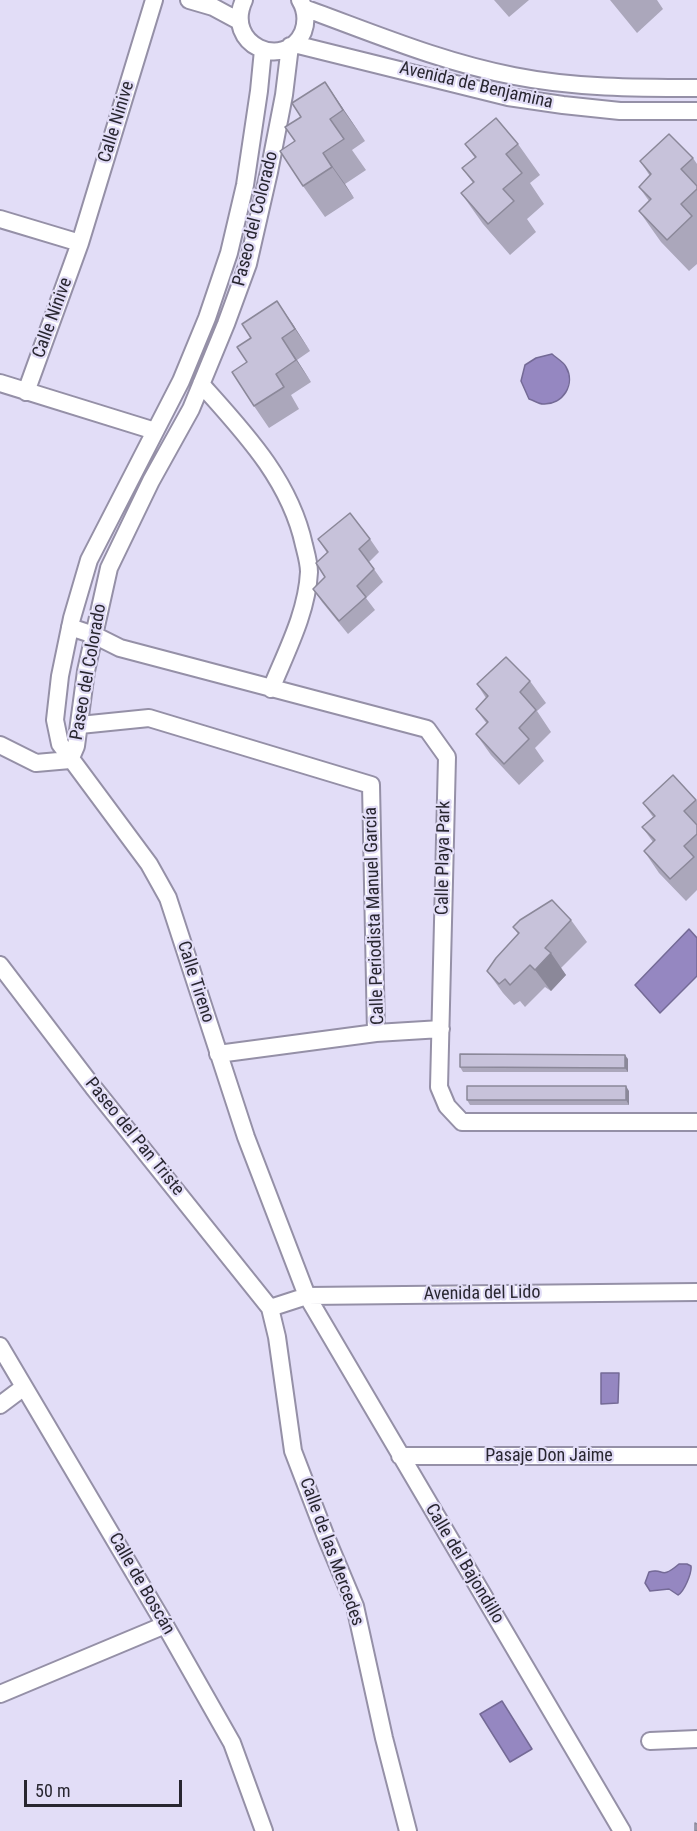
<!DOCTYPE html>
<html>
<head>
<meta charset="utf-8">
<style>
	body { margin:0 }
	#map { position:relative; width:697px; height:1831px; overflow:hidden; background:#e2ddf7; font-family:"Roboto Condensed",sans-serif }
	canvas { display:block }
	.scale { position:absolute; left:24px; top:1780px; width:158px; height:27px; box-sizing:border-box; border:3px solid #282630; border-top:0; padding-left:8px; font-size:18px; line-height:21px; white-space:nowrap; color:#282630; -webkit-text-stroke:4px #e2ddf7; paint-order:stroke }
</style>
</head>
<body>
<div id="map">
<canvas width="697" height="1831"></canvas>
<div class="scale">50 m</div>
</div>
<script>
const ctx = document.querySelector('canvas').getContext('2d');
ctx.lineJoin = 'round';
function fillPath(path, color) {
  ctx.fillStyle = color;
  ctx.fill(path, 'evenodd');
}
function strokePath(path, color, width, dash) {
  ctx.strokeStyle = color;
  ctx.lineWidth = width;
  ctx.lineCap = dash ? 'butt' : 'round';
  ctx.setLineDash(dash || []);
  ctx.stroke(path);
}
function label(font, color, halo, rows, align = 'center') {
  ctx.font = font + ' "Roboto Condensed",sans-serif';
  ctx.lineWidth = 4.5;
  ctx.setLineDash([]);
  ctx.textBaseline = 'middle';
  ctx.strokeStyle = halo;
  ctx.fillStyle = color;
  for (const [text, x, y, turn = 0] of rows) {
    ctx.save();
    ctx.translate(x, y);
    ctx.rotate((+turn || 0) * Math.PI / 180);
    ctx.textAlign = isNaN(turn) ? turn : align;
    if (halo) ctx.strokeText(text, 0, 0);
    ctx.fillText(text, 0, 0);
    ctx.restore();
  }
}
const water = new Path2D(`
	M552 354C556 358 564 362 566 367 576 384 563 405 543 404 539 404 533 400 529 399L521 381 525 365 536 358Z
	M689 929 697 938V976L660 1013 635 985Z
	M601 1373H619L618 1403 601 1404Z
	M679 1564H687L691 1566C692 1573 684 1592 678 1595L669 1589 650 1591 645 1583 649 1572C665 1567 659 1581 679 1564Z
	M502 1701 532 1749 510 1762 480 1714Z`);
const street = new Path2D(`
	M189 0 213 7 239 21
	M244 0C223 45 285 72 303 32 307 21 306 10 300 0
	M304 8C373 33 441 62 514 76 574 88 636 88 697 88
	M294 44 508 97 563 105 620 111H697
	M263 50 259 91 245 185 229 253 207 318 181 381 89 560 72 618 60 676 55 720 60 744 149 864 168 898 246 1137 307 1296 622 1831
	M0 219 80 243
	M0 383 155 431
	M201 384C244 432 290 480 304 545 306 553 309 563 309 572 307 613 286 652 271 689
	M26 392 80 243 154 0
	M70 627 94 635 120 648 427 729 447 757 439 1087 447 1106 462 1122H697
	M80 725 149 718 371 785 376 1033 441 1029
	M0 745 36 763 70 760
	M70 760 76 746 86 671 109 568 151 481 191 409 226 324 248 264 269 172 284 95 290 46
	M0 965 93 1087 270 1308 277 1337 293 1451 326 1537 355 1606 384 1738 408 1831
	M218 1054 376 1033
	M270 1308 307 1296 697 1292
	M0 1346 165 1625 232 1743 264 1831
	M0 1405 24 1387
	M400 1456H697
	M0 1694 165 1625
	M650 1741 697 1739`);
const wall = new Path2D(`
	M494 0H529L509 17Z
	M610 0H657L663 9 637 33Z
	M325 82 365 141 352 150 366 170 345 184 354 198 325 217 303 186 295 141 301 117Z
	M465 144H518L540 175 530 183 544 204 527 219 536 232 510 255 483 224 461 193 473 183 462 168 475 158Z
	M693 158 697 164V264L689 271 661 242 639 211 649 201 639 187 650 176 640 161Z
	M292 323 310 351 297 360 311 382 291 395 299 409 269 428 254 406 247 362Z
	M318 539H370L379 552 369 562 383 582 366 598 375 610 348 634 322 602 313 589 325 577 327 553Z
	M530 681 546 703 537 711 551 732 535 748 544 761 519 785 491 755 476 734 487 724 476 709 486 698 477 684Z
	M673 775 697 801V890L686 901 659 873 644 851 653 842 642 827 653 817 643 803Z
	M571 920 587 942 561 968 566 975 551 991 545 987 525 1007 520 1001 514 1005 503 993 487 971 518 934 513 927Z
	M628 1059V1072H463L460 1067Z
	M629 1091V1105H470L467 1100Z`);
const shadedWall = new Path2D(`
	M325 82 346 113 365 141 343 110Z
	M323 153 345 184 354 198 332 167Z
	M277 301 292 323 310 351 295 329Z
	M282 338 297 360 311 382 296 360Z
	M551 953 566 975 551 991 535 970Z
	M625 1055 628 1059V1072L625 1068Z
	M626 1086 629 1091V1105L626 1100Z`);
const building = new Path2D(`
	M325 82 343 110 330 119 344 139 323 153 332 167 303 186 280 151 295 141 285 127 301 117 292 103Z
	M496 118 518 144 506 154 522 173 503 189 514 201 488 224 461 193 474 182 462 168 476 157 465 144Z
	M669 134 693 158 681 169 697 186V189L681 204 692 216 667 240 639 211 651 199 639 187 651 174 640 161Z
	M277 301 295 329 282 338 296 360 276 374 284 387 254 406 232 372 247 362 237 347 251 338 242 324Z
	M350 513 370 539 359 549 374 569 357 586 366 597 339 621 313 589 325 577 316 563 328 552 318 539Z
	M506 657 530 681 520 692 536 710 519 728 529 739 504 764 476 734 488 722 476 709 488 696 477 684Z
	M673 775 696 800 684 811 697 825V834L684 846 694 857 670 879 644 851 655 840 642 827 655 816 643 803Z
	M552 900 571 920 545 948 551 953 535 970 530 965 510 985 505 979 499 984 487 971 496 958 519 933 513 927 520 920Z
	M460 1054 625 1055V1068L460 1067Z
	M467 1086H626V1100H467Z
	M695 1823 697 1824V1831H695Z`);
const streetNames = [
	["Avenida de Benjamina",476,86,13],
	["Calle Ninive",117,122,-73],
	["Paseo del Colorado",256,219,-76],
	["Calle Nínive",53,318,-70],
	["Paseo del Colorado",89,672,-80],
	["Calle Playa Park",444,858,-89],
	["Calle Periodista Manuel García",375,916,-92],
	["Calle Tireno",195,982,72],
	["Paseo del Pan Triste",134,1137,51],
	["Avenida del Lido",482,1294,-1],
	["Pasaje Don Jaime",549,1456],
	["Calle de las Mercedes",331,1552,70],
	["Calle del Bajondillo",464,1564,59],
	["Calle de Boscán",141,1584,60]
];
fillPath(water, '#9587c1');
strokePath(water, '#746a96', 1.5);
strokePath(street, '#9590a7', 20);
strokePath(street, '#fff', 16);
fillPath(wall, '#aba7bb');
fillPath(shadedWall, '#8b8899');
fillPath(building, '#c7c2da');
strokePath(building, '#8b8899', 1.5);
label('18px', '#282630', '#e2ddf7', streetNames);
</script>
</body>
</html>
